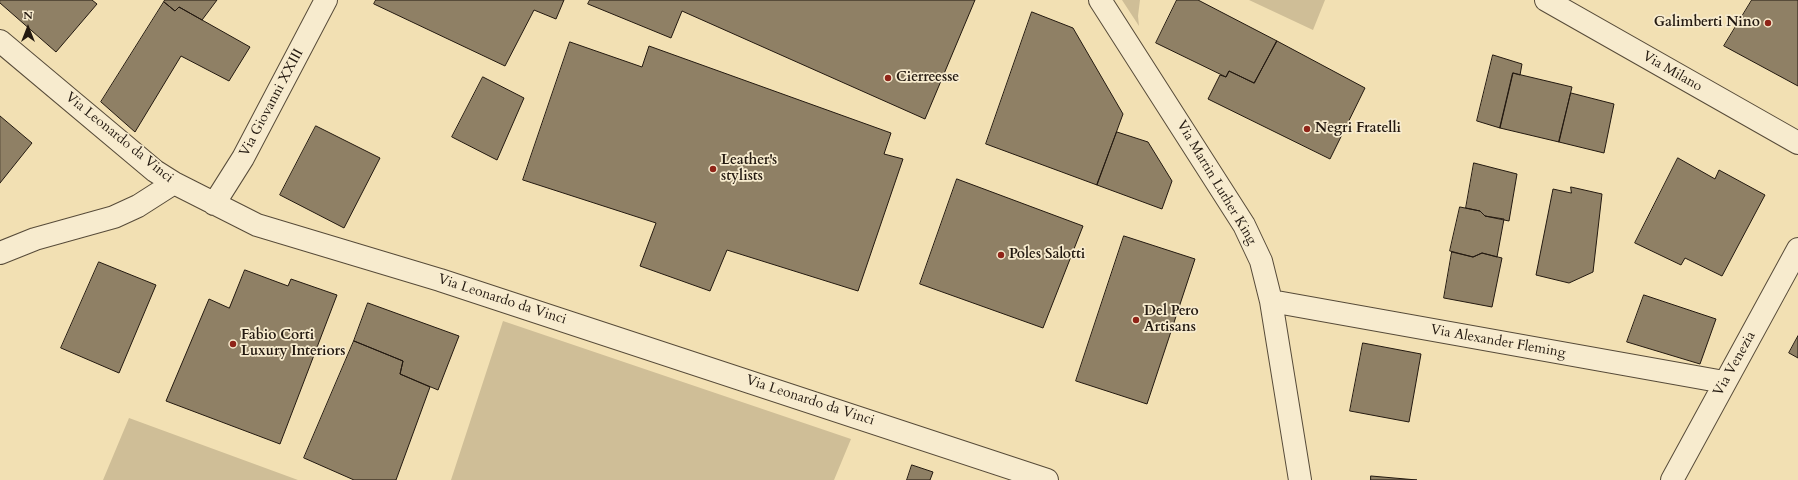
<!DOCTYPE html>
<html>
<head>
<meta charset="utf-8">
<style>
	body { margin:0 }
	#map { position:relative; width:1798px; height:480px; overflow:hidden; background:#f2e0b3; font-family:Cardo,serif }
	canvas { display:block }
	.north { position:absolute; left:8px; top:8px; width:40px; height:40px; -webkit-text-stroke:3px #f7ebce; paint-order:stroke; rotate:0deg; font-size:11px; font-weight:700; line-height:16px; text-align:center; color:#231910 }
	.north::after { content:''; display:block; margin:auto; width:14px; height:18px; background:#231910; clip-path:polygon(50% 0,100% 100%,50% 72%,0 100%) }
</style>
</head>
<body>
<div id="map">
<canvas width="1798" height="480"></canvas>
<div class="north">N</div>
</div>
<script>
const ctx = document.querySelector('canvas').getContext('2d');
ctx.lineJoin = 'round';
function fillPath(path, color) {
  ctx.fillStyle = color;
  ctx.fill(path, 'evenodd');
}
function strokePath(path, color, width, dash) {
  ctx.strokeStyle = color;
  ctx.lineWidth = width;
  ctx.lineCap = dash ? 'butt' : 'round';
  ctx.setLineDash(dash || []);
  ctx.stroke(path);
}
function label(font, color, halo, rows, align = 'center') {
  ctx.font = font + ' Cardo,serif';
  ctx.lineWidth = 3.5;
  ctx.setLineDash([]);
  ctx.textBaseline = 'middle';
  ctx.strokeStyle = halo;
  ctx.fillStyle = color;
  for (const [text, x, y, turn = 0] of rows) {
    ctx.save();
    ctx.translate(x, y);
    ctx.rotate((+turn || 0) * Math.PI / 180);
    ctx.textAlign = isNaN(turn) ? turn : align;
    if (halo) ctx.strokeText(text, 0, 0);
    ctx.fillText(text, 0, 0);
    ctx.restore();
  }
}
const green = new Path2D(`
	M1122 0H1140L1138 16 1139 26Z
	M1249 0H1325L1313 30Z
	M503 321 851 439 834 480H451Z
	M129 418 298 480H103Z`);
const building = new Path2D(`
	M0 0H92L97 4 56 52 0 3Z
	M165 0H217L202 20 179 7 175 11 164 2Z
	M376 0H564L556 19 534 10 505 66 374 4Z
	M590 0H975L925 119 682 11 671 38 588 4Z
	M1177 0H1198L1277 41 1254 83 1229 71 1226 77 1156 43Z
	M1752 0H1798V86L1724 46Z
	M164 2 175 11 179 7 250 47 229 81 181 56 135 132 101 102Z
	M1032 12 1073 28 1123 114 1097 185 986 144Z
	M1277 41 1365 88 1330 159 1208 99 1220 75 1226 77 1229 71 1254 83Z
	M570 42 642 67 649 46 891 133 884 154 903 159 858 291 727 250 710 291 640 266 656 223 523 180Z
	M1493 55 1522 64 1520 75 1513 73 1500 128 1477 121Z
	M1513 73 1572 87 1559 142 1500 128Z
	M483 77 524 98 497 160 452 137Z
	M1571 93 1614 104 1604 153 1559 142Z
	M0 116 32 143 0 183Z
	M316 126 380 158 344 228 280 195Z
	M1117 132 1148 142 1172 181 1162 209 1097 185Z
	M1678 158 1715 179 1719 170 1765 195 1722 276 1685 258 1681 265 1635 243Z
	M1474 163 1517 174 1509 221 1485 216 1480 211 1466 208Z
	M957 179 1083 226 1043 328 920 284Z
	M1571 187 1602 194 1593 272 1569 283 1536 275 1553 189 1571 193Z
	M1460 207 1480 211 1485 216 1504 219 1497 257 1482 253 1473 257 1450 251Z
	M1124 236 1195 259 1147 404 1076 381Z
	M1452 252 1473 257 1482 253 1502 258 1492 307 1444 298Z
	M99 262 156 285 119 373 61 348Z
	M245 270 288 286 291 279 337 295 280 444 166 401 209 299 229 308Z
	M1644 295 1716 319 1700 364 1627 342Z
	M368 303 459 336 438 390 400 374 403 361 354 341Z
	M1798 336V358L1789 353Z
	M354 341 403 361 400 374 430 387 396 480H354L304 458Z
	M1363 343 1421 354 1409 422 1350 411Z
	M912 465 933 472 930 480H907Z
	M1371 476 1417 480H1371Z`);
const minor = new Path2D(`
	M1100 0 1244 225 1261 261 1271 301 1300 480
	M0 41 155 171 174 183 257 225 440 280 1047 480
	M214 204 243 158 326 0
	M0 253 35 239 114 217 138 206 174 183
	M1271 301 1724 382
	M1672 480 1798 249`);
const tertiary = new Path2D(`
	M1546 0 1798 143`);
const markers = [
	[1768,23,4,"#8f2418"],
	[888,78,4,"#8f2418"],
	[1307,129,4,"#8f2418"],
	[713,169,4,"#8f2418"],
	[1001,255,4,"#8f2418"],
	[1136,320,4,"#8f2418"],
	[233,344,4,"#8f2418"]
];
const poiNames = [
	["Galimberti Nino",1760,23,"right"],
	["Cierreesse",896,78],
	["Negri Fratelli",1315,129],
	["Leather's",721,161],
	["stylists",721,177],
	["Poles Salotti",1009,255],
	["Del Pero",1144,312],
	["Artisans",1144,328],
	["Fabio Corti",241,336],
	["Luxury Interiors",241,352]
];
const streetNames = [
	["Via Milano",1672,72,30],
	["Via Giovanni XXIII",272,103,-62],
	["Via Leonardo da Vinci",119,138,39],
	["Via Martin Luther King",1216,183,59],
	["Via Leonardo da Vinci",502,300,18],
	["Via Alexander Fleming",1498,342,10],
	["Via Venezia",1735,364,-61],
	["Via Leonardo da Vinci",810,401,18]
];
fillPath(green, '#cfbe97');
fillPath(building, '#8f8065');
strokePath(building, '#231910', 1);
strokePath(minor, '#574b39', 24);
strokePath(tertiary, '#574b39', 24);
strokePath(minor, '#f7ebce', 22);
strokePath(tertiary, '#f7ebce', 22);
for (const [x, y, r, color] of markers) {
  const dot = new Path2D();
  dot.arc(x, y, r, 0, 2 * Math.PI);
  ctx.fillStyle = color;
  ctx.fill(dot);
  strokePath(dot, '#f7ebce', 1.5);
}
label('bold 14px', '#231910', '#f7ebce', poiNames, 'left');
label('14px', '#231910', '#f7ebce', streetNames);
</script>
</body>
</html>
